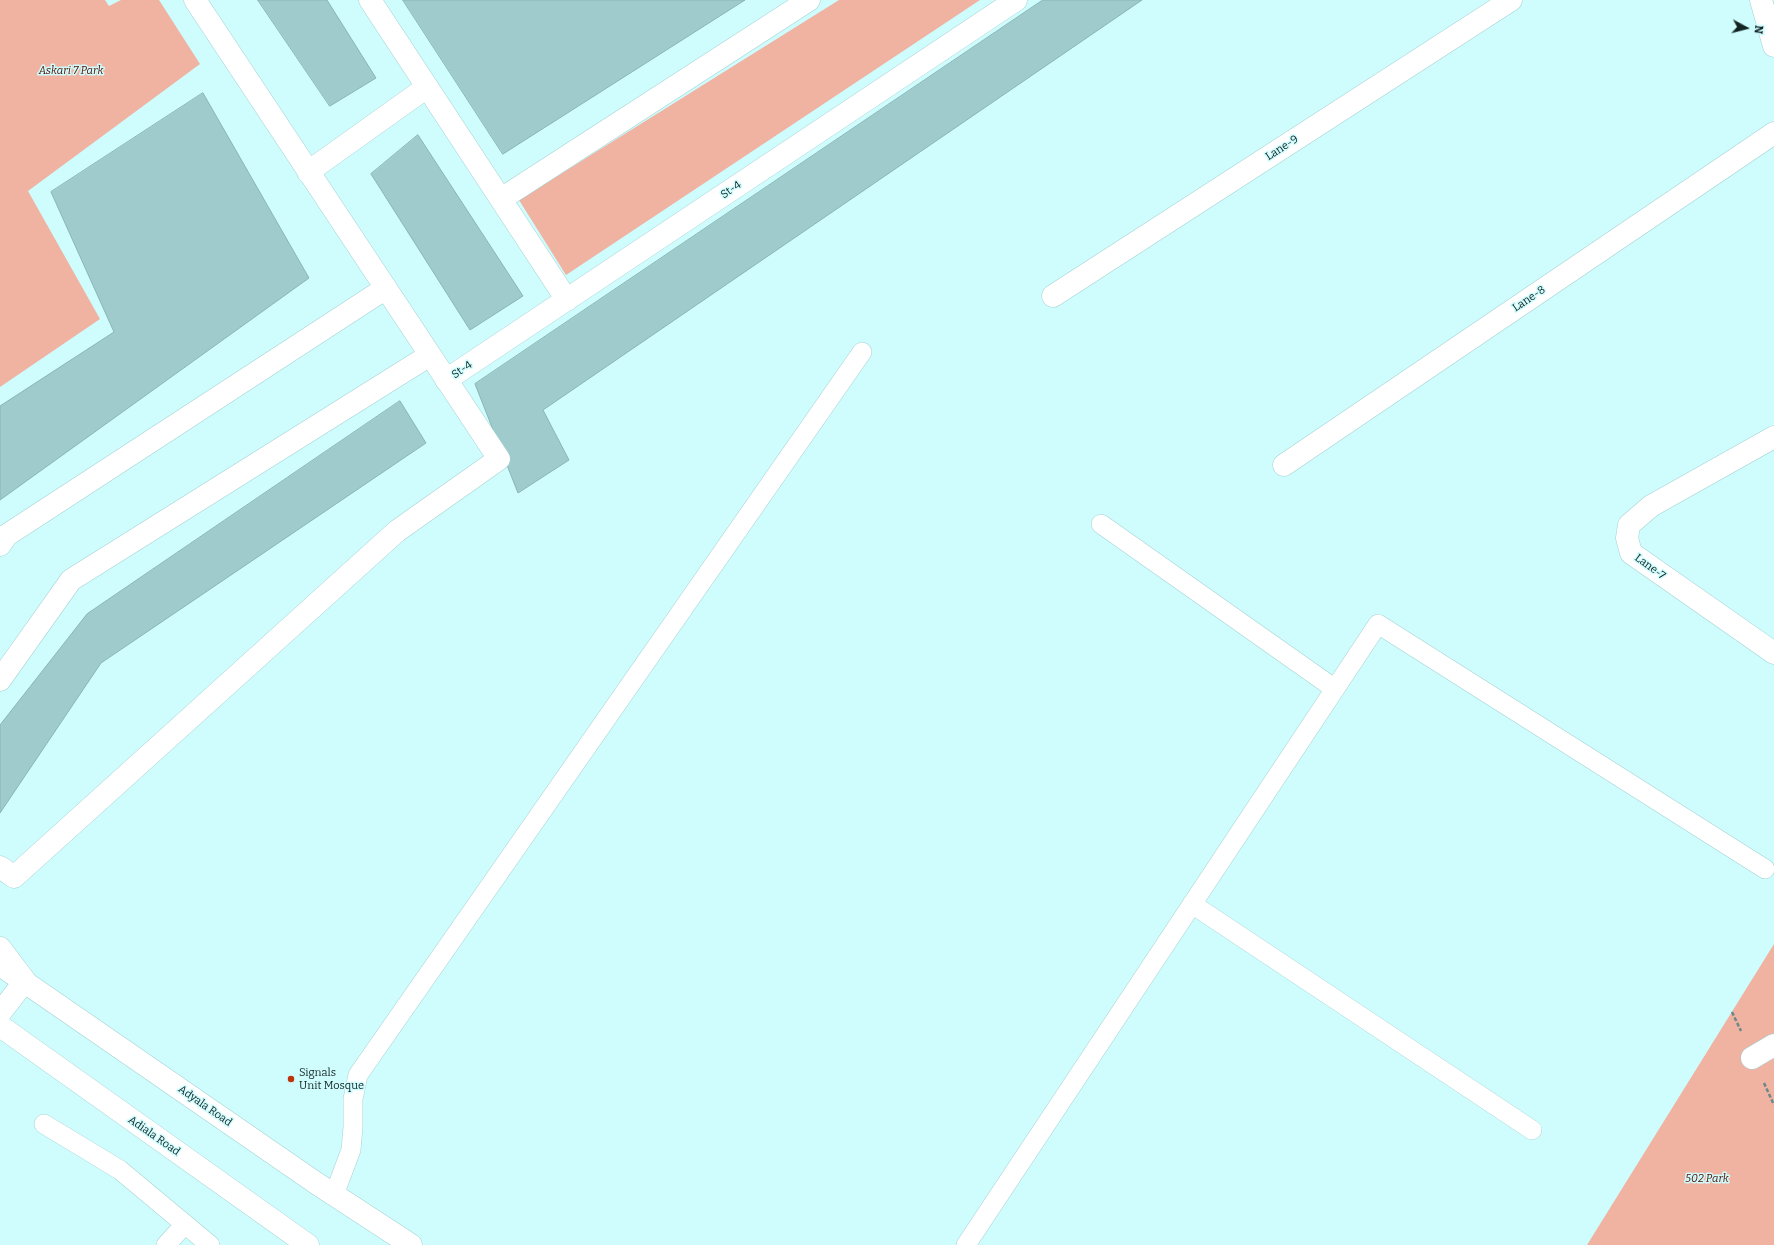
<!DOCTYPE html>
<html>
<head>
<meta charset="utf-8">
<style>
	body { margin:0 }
	#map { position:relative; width:1774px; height:1245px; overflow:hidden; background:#cffcfd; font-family:Bitter,serif }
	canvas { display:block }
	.north { position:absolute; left:1726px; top:8px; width:40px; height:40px; -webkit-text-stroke:3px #cffcfd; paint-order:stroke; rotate:97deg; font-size:11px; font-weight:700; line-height:16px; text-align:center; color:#132424 }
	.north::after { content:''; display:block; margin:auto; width:14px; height:18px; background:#132424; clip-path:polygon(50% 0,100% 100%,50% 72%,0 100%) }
</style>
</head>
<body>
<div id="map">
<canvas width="1774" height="1245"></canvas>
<div class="north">N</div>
</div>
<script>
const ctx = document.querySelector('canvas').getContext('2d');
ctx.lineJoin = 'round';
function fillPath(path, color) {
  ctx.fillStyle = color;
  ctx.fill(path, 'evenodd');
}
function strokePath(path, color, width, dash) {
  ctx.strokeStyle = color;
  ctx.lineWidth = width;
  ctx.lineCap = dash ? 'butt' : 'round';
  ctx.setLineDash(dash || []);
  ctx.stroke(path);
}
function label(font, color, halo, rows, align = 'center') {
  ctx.font = font + ' Bitter,serif';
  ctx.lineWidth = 3;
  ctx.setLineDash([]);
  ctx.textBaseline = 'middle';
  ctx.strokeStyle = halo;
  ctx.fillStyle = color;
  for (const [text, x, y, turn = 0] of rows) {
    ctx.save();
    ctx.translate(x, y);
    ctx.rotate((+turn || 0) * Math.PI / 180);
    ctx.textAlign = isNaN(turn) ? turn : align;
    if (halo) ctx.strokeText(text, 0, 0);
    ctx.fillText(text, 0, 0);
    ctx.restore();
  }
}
const green = new Path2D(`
	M0 0H105L109 6 121 0H159L200 64 28 191 100 319 0 387Z
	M839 0H980L566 275 519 200Z
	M1774 944V1245H1587Z`);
const building = new Path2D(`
	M258 0H327L376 78 330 106Z
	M403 0H745L503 154Z
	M1043 0H1142L543 410 569 460 518 493 475 384Z
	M203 93 309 278 0 500V406L114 332 51 192Z
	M418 135 523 296 470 330 371 174Z
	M400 401 426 443 101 663 0 813V725L87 614Z`);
const path = new Path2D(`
	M1732 1012 1741 1031
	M1764 1083 1774 1105`);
const service = new Path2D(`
	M1101 524 1335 689
	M1192 904 1532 1130
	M44 1124 120 1170 210 1245
	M334 1195 351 1150 353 1127V1099L358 1075 862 352
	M166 1245 185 1224
	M966 1245 1378 624 1765 869`);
const minor = new Path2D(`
	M370 0 567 300
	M308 172 427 87
	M501 199 809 0
	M1053 296 1511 0
	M446 380 1016 0
	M1774 437 1651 506 1629 525 1627 538 1631 553 1774 653
	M1284 465 1774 133
	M0 545 7 535 386 288
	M0 680 71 580 430 355
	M0 867 14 877 397 531 499 459 195 0
	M1752 1058 1774 1045`);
const tertiary = new Path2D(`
	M1761 0 1774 46
	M0 948 25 981 0 1013`);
const primary = new Path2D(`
	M0 965 316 1183 411 1245
	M0 1026 308 1245`);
const markers = [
	[291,1079,4,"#bd340a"]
];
const parkNames = [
	["Askari 7 Park",71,71],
	["502 Park",1707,1179]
];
const streetNames = [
	["Lane-9",1282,148,-33],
	["St-4",731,190,-34],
	["Lane-8",1529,299,-34],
	["St-4",462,370,-34],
	["Lane-7",1650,567,36],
	["Adyala Road",205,1106,35],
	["Adiala Road",154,1136,35]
];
const poiNames = [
	["Signals",299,1073],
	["Unit Mosque",299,1086]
];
fillPath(green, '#f0b2a1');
fillPath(building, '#9fcbcc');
strokePath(building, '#89b5b5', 1);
strokePath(service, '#a5d2d2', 20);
strokePath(minor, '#a5d2d2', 23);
strokePath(tertiary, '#a5d2d2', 23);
strokePath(primary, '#a5d2d2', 23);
strokePath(path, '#6b898a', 2.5, [4, 2]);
strokePath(service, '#fff', 19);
strokePath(minor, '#fff', 22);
strokePath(tertiary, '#fff', 22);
strokePath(primary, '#fff', 22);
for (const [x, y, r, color] of markers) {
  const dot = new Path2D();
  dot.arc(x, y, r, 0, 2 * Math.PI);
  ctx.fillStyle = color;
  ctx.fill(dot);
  strokePath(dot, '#cffcfd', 1.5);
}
label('italic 11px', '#540e00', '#cffcfd', parkNames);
label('11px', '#132424', '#cffcfd', streetNames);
label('11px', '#132424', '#cffcfd', poiNames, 'left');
</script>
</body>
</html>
